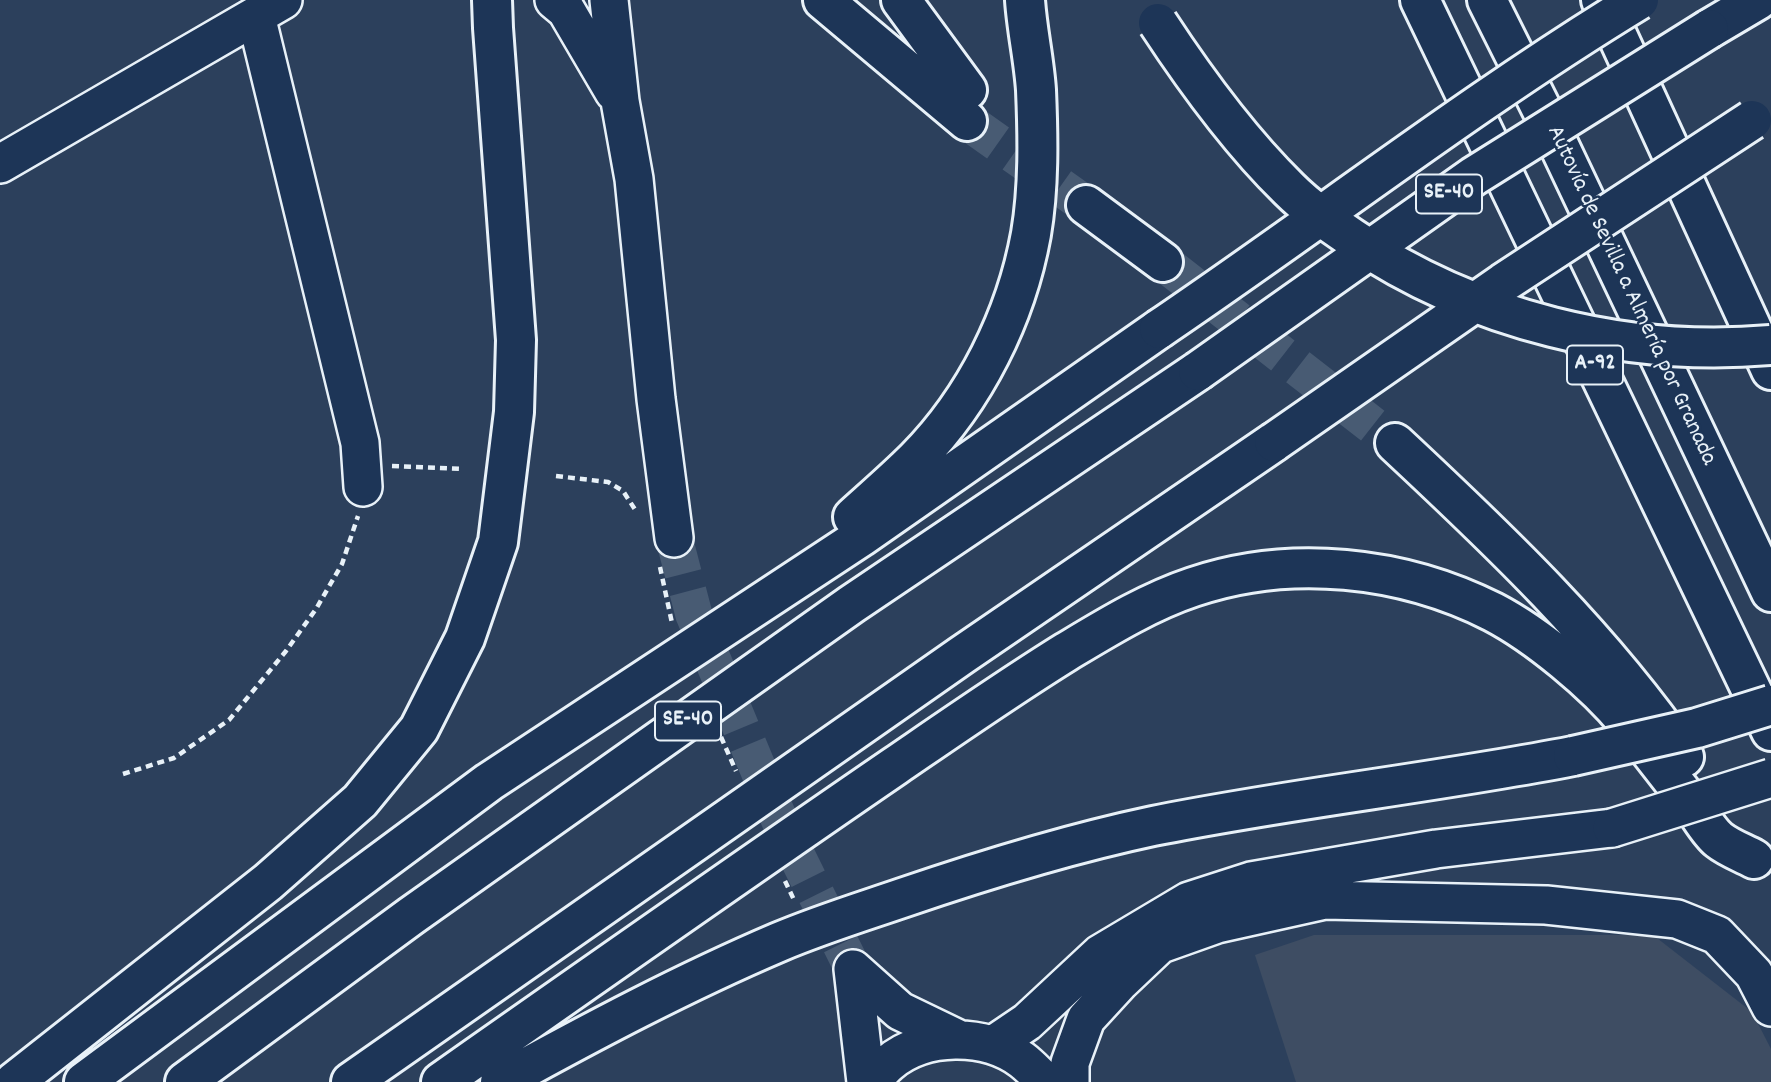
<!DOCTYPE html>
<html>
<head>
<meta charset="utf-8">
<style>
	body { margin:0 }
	canvas { display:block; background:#2c405c }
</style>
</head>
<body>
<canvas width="1771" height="1082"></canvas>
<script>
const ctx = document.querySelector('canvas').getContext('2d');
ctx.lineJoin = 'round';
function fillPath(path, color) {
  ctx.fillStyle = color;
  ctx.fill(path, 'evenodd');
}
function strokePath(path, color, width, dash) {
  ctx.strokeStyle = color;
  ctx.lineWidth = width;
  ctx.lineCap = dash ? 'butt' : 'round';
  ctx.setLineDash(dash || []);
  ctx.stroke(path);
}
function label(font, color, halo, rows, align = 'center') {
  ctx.font = font + ' Dekko,sans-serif';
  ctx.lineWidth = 5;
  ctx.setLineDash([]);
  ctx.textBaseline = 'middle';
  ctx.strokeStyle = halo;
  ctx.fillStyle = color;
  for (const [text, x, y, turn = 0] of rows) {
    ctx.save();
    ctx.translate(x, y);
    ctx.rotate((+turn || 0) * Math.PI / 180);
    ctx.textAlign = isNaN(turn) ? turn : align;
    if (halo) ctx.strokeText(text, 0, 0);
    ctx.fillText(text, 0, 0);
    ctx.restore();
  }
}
const built = new Path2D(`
	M1314 935H1653L1752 1012 1771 1049V1082H1296L1255 955Z`);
const minorTunnel = new Path2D(`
	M674 538 694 615 782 826 853 969`);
const highwayTunnel = new Path2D(`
	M967 121 1086 205
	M1163 262 1395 443`);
const path = new Path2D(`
	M392 466 463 469
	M556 476 608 482 623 491 636 511
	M660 567 672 623
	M721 737 736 771
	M123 774 174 758 229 720 286 651 316 609 342 564 358 516
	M785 881 795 902`);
const minor = new Path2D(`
	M554 0 566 10 614 92
	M609 0 620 101 634 179 656 399 674 538
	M256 16 360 443 363 487
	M0 164 283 0
	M1158 945 1217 924 1325 900 1546 905 1677 919 1717 935 1754 974 1771 1007
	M853 969 900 1011 958 1039
	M853 969 866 1082
	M993 1045 1027 1022 1100 954 1189 901 1251 881 1436 849 1612 828
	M870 1082C877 1076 883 1068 889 1063 925 1033 985 1033 1022 1060 1030 1066 1038 1075 1046 1082
	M1070 1082V1063L1086 1019 1120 982 1177 928`);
const highway = new Path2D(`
	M823 0 967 121
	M901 0 967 90
	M1420 0 1771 731
	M1487 0 1545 116 1771 592
	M1601 0 1771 370
	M1709 29 1758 0
	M1086 205 1163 262
	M1395 443C1499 540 1603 639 1684 757
	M853 517C874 498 896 479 916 459 975 399 1016 317 1031 234 1039 187 1038 137 1036 90 1034 60 1027 30 1025 0
	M14 1082 268 882 360 801 419 729 465 638 498 542 514 412 516 340 493 28 492 0
	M84 1082 489 782 861 537 1159 329
	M185 1082 411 916 852 604 1198 371
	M351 1082 962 655 1274 442
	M441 1082C592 976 743 870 895 766 952 727 1008 688 1066 652 1106 628 1148 602 1193 587 1290 554 1402 566 1493 612 1537 635 1595 683 1627 722 1650 751 1672 780 1695 809 1702 819 1710 833 1719 840 1729 848 1743 853 1754 859
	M500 1082C591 1032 683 983 779 942 819 925 861 912 902 898 984 870 1068 844 1153 826 1292 798 1434 783 1573 756`);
const minorBridge = new Path2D(`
	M1612 828 1771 778`);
const highwayBridge = new Path2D(`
	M1158 23C1196 81 1239 140 1289 189 1308 208 1330 223 1352 238 1472 320 1627 358 1771 345
	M1159 329C1320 220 1473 101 1639 0
	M1198 371 1474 176 1709 29
	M1274 442 1503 283 1752 120
	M1573 756 1697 728 1771 705`);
const shields = [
	[1449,194,66],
	[1595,365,56],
	[688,721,66]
];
const shieldNames = [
	["SE-40",1449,194],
	["A-92",1595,365],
	["SE-40",688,721]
];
const streetNames = [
	["Autovía de Sevilla a Almería por Granada",1630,296,65]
];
fillPath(built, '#3e4d63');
strokePath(minorTunnel, '#485b73', 37, [37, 18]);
strokePath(highwayTunnel, '#485b73', 38, [38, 19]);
strokePath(minor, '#e8f1f8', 42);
strokePath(highway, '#e8f1f8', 44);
strokePath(path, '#e8f1f8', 4.5, [7, 5]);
strokePath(minor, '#1d3557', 37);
strokePath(highway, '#1d3557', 38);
strokePath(minorBridge, '#e8f1f8', 42, []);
strokePath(highwayBridge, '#e8f1f8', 44, []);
strokePath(minorBridge, '#1d3557', 37);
strokePath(highwayBridge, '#1d3557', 38);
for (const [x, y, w] of shields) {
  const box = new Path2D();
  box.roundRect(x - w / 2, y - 19.5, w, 39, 5);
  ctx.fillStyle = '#1d3557';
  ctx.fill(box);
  strokePath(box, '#e8f1f8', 2);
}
label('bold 23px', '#e8f1f8', null, shieldNames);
label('24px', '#e8f1f8', '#1d3557', streetNames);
</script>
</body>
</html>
